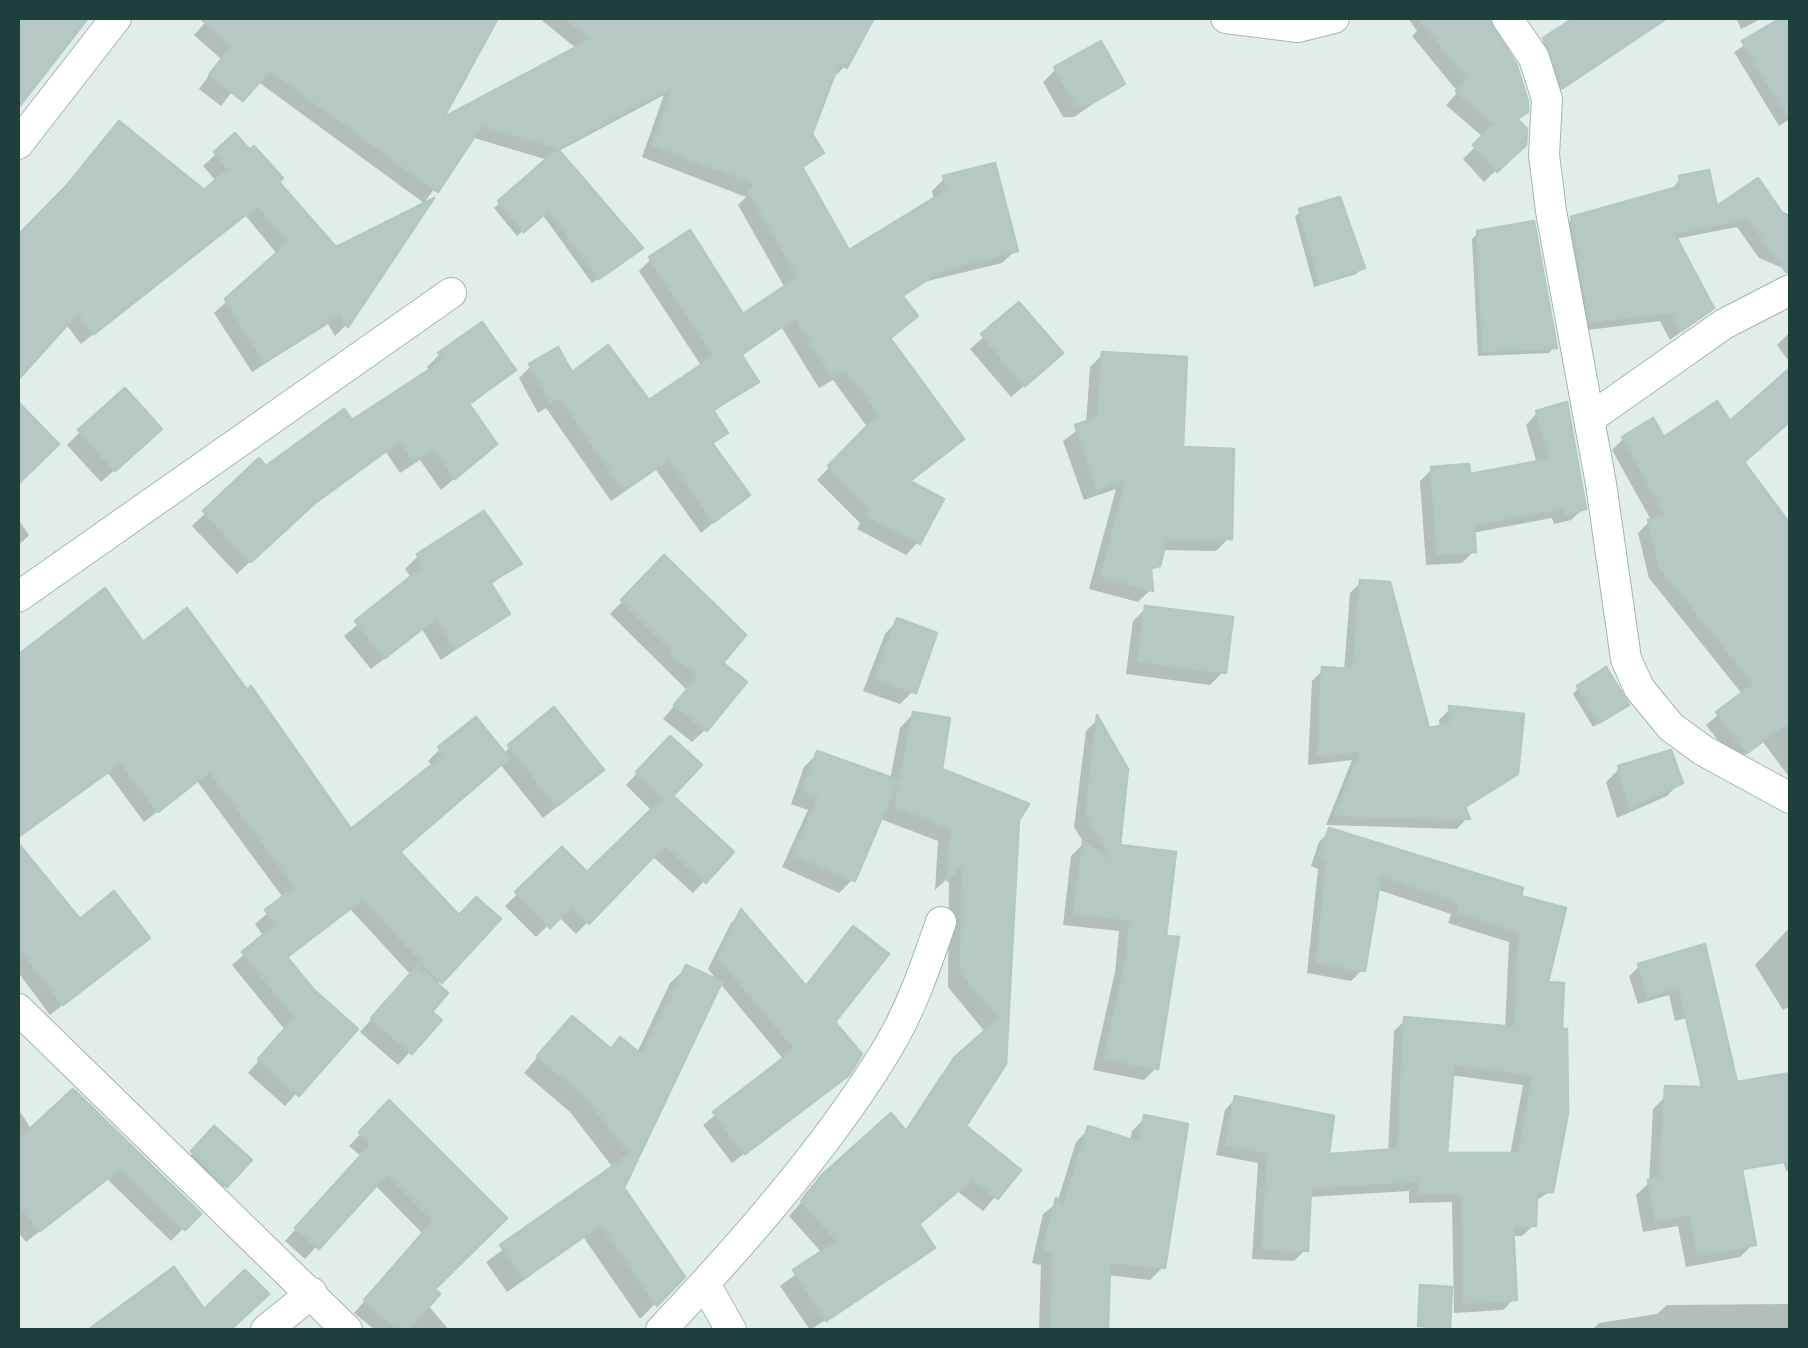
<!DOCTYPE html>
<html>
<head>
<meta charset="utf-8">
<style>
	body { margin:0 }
	#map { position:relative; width:1808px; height:1348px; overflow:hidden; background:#e0ede9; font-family:Commissioner,sans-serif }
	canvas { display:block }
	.frame { position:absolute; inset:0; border:20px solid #1f3f3c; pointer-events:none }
</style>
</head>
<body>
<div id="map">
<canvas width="1808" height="1348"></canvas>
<div class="frame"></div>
</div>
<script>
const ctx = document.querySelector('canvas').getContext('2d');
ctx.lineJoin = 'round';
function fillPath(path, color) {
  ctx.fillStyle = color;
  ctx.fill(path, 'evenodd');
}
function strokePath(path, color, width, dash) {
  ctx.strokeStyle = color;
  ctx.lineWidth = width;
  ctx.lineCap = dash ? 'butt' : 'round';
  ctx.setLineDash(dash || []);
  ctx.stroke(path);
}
const shadow = new Path2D(`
	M18 18H74L79 24 18 103Z
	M209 18H283L258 56 315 18H495L438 123 577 49 539 18H697L724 65 753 18H871L845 66 832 79 810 134 821 153 801 170 848 254 934 201 932 191 944 179 1015 251 1002 263 928 281 901 298 915 316 888 340 961 439 908 483 918 542 906 555 857 529 860 523 817 480 868 428 833 380 819 388 782 328 740 357 756 382 712 413 724 432 711 446 747 495 701 533 656 470 611 501 546 408 538 413 519 378 531 366 648 403 702 367 639 271 651 259 742 317 785 288 738 205 746 197 642 157 664 95 557 152 634 254 592 283 542 214 517 236 494 208 548 160 471 137 424 203 246 73 221 106 199 89 221 59 194 35Z
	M1408 18H1489L1523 144 1484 182 1463 159 1484 138 1446 105 1458 92 1412 36 1417 31Z
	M1608 18H1663L1553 95 1535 50 1545 40 1585 33Z
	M1736 18H1763L1741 29Z
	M1784 19 1790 29V119L1779 126 1734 52Z
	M1056 69 1122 84 1074 117H1063L1043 82Z
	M235 137 336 250 426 205 346 325 335 336 328 324 252 372 214 313 278 255 245 215 81 344 65 323 18 376V238L55 200 204 194 217 182 203 166Z
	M1680 179 1715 210 1777 209 1790 215V271L1759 258 1737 227 1675 239 1710 308 1700 318 1670 340 1660 321 1580 331 1562 230 1572 219 1670 192Z
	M1301 211 1362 268 1356 274 1314 287 1295 217Z
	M1478 233 1554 347 1549 353 1478 356 1472 239Z
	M1019 306 1047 366 1011 397 970 349Z
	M1790 332V363L1777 345Z
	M440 354 513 370 468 406 480 457 441 490 420 460 400 473 386 452 299 516 237 574 192 526 259 462 266 469 352 423 430 372 427 367Z
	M1103 354 1180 450 1229 538 1216 551 1161 550 1149 573 1150 590 1138 602 1089 589 1116 489 1084 500 1063 441 1086 424 1090 367Z
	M1790 371V420L1741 462 1790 530V602L1772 616 1790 642V778L1763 742 1735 762 1706 725 1743 695 1649 578 1638 533 1651 520 1612 450 1623 439 1663 440 1729 424Z
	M1537 413 1583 509 1571 520 1554 524 1552 518 1472 533 1474 551 1462 563 1426 565 1420 481 1432 469 1468 477 1537 464 1526 425Z
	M80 432 146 442 101 482 67 445Z
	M18 519 29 535 18 546Z
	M418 556 519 563 489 586 507 614 441 660 422 629 371 669 344 636 412 579 405 569Z
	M664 558 719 663 705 730 692 742 663 719 687 690 610 614Z
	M1361 582 1427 731 1440 729 1439 720 1450 709 1516 772 1463 810 1467 818 1457 829 1326 825 1352 760 1308 765 1312 681 1323 670 1344 671 1350 593Z
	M104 592 143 646 351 832 433 767 428 761 440 749 503 754 510 747 588 782 543 818 500 764 398 853 459 918 497 920 436 986 410 1052 398 1065 360 1032 411 975 350 909 285 959 312 991 354 1029 285 1106 248 1073 285 1030 232 965 264 937 255 924 284 899 197 781 144 822 108 773 18 838V657Z
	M1146 608 1223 672 1210 685 1126 674 1133 621Z
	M898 620 913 691 900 704 863 691 885 634Z
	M1578 688 1620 710 1593 727 1573 694Z
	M913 714 939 771 1016 819 1004 1063 962 1127 1017 1171 983 1211 957 1191 917 1225 931 1248 918 1261 810 1330 780 1286 823 1254 789 1216 824 1177 904 1132 941 1075 986 1033 948 987 949 877 935 890 938 841 883 820V809L852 880 839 893 782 867 808 810 791 804 804 767 817 754 890 780 900 728Z
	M1097 720 1117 848 1163 938 1156 1068 1144 1080 1093 1070 1115 972 1119 931 1063 925 1071 856 1084 843 1074 827 1086 731Z
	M670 739 669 796 731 852 693 893 651 855 576 934 558 916 536 937 505 906 562 850 587 876 653 812 626 785Z
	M1619 769 1680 782 1667 796 1617 818 1606 782Z
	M1330 831 1518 898 1544 984 1551 1191 1534 1202V1225L1522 1236H1511L1514 1299 1503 1310 1454 1313 1452 1202 1409 1203V1191L1308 1197 1305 1250 1294 1261 1252 1259 1258 1163 1216 1155 1225 1110 1236 1098 1326 1156 1388 1153 1394 1031 1405 1020 1505 1029 1509 942 1448 923 1451 914 1376 889 1362 970 1351 981 1307 973 1318 869 1311 866 1319 842ZM1450 1075 1523 1085 1510 1155H1444Z
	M18 847 79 922 147 938 50 1015 18 972Z
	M741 913 832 1022 834 1085 732 1163 703 1125 784 1060 708 969 731 923Z
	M1790 927V1006L1783 1010 1755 965Z
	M1703 947 1706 1013 1675 1021 1669 995 1638 1004 1629 976 1640 966Z
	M686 968 621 1189 682 1277 640 1319 584 1238 507 1292 486 1262 614 1169 570 1112 524 1073 556 1035 610 1051 637 1053 670 983Z
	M1790 1075V1170L1786 1171 1762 1090 1775 1078Z
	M73 1092 197 1214 171 1241 107 1179 26 1242 18 1232V1109L32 1130Z
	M1666 1096 1753 1244 1740 1257 1686 1267 1678 1226 1643 1232 1636 1195 1649 1183 1653 1109Z
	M389 1104 503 1218 431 1289 427 1304 449 1330H375L354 1313 423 1234 374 1184 305 1259 285 1241 362 1157 349 1146Z
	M1145 1118 1163 1267 1150 1280 1107 1275 1106 1330H1039L1041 1265 1032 1263 1043 1214 1057 1203 1076 1142 1089 1129 1130 1142 1132 1131Z
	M214 1129 248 1161 221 1189 187 1159Z
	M1790 1304V1330H1592L1599 1323 1657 1314 1667 1305Z`);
const building = new Path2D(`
	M18 18H88L18 108Z
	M200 18H498L444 117 591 39 566 18H874L847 68 839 63 812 134 824 153 802 167 849 250 947 190 943 176 995 163 1018 251 943 270 902 295 918 316 890 338 964 439 910 481 944 499 920 544 868 516 871 509 828 466 879 414 846 369 833 377 795 318 741 354 759 382 713 410 728 433 712 443 750 495 714 522 669 459 624 490 560 397 551 402 529 364 558 347 572 372 608 345 649 400 714 356 649 257 690 230 743 314 798 277 748 190 757 184 653 145 674 86 558 148 482 125 438 192 270 70 243 101 209 75 232 45Z
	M1419 18H1489L1517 66 1528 101V112L1517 119 1527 129 1526 145 1497 172 1473 145 1494 124 1456 91 1468 79Z
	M1574 18H1667L1563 88 1543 38Z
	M1781 18H1790V120L1742 41Z
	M1101 41 1125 84 1089 105H1076L1054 67Z
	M119 121 204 190 228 169 214 152 235 133 250 150 254 146 283 178 279 182 336 247 434 198 348 327 340 314 264 362 225 299 289 242 258 205 94 334 78 313 18 380V235L67 185Z
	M558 149 643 248 599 279 549 210 524 232 498 201Z
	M1709 170 1717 206 1758 178 1790 224V271L1786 272 1748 218 1674 233 1714 308 1681 331 1671 312 1590 322 1571 217 1681 186 1679 176Z
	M1340 197 1365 268 1320 283 1299 209Z
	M1534 221 1557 348 1483 351 1477 231Z
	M1019 302 1063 353 1025 386 981 334Z
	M482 322 516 370 469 404 497 444 455 479 434 449 414 461 400 441 315 503 251 562 203 511 259 458 266 466 344 409 352 420 444 360 438 353Z
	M1102 352 1187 357 1183 447 1234 449 1232 539 1167 538 1160 566 1151 568 1153 591 1101 576 1127 478 1097 489 1075 425 1098 417Z
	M1790 368V421L1744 462 1790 524V729L1786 724 1747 753 1716 712 1754 684 1659 566 1648 520 1666 515 1622 437 1653 418 1664 437 1717 401 1730 421Z
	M125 388 162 429 115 471 78 430Z
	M18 402 59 444 18 484Z
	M1567 402 1586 509 1565 514 1563 508 1474 524 1476 552 1437 554 1431 467 1469 464 1470 474 1550 459 1536 411Z
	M484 511 522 564 490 582 510 614 455 649 436 618 385 658 355 621 424 566 417 554Z
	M664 555 746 635 723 663 747 682 707 731 674 705 698 676 671 654 673 651 621 600Z
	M1360 580 1390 582 1429 728 1450 724 1449 706 1524 714 1518 774 1465 807 1470 819 1335 815 1361 750 1318 756 1322 667 1353 669Z
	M105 588 143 642 187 608 247 690 251 686 351 829 444 755 438 747 476 717 509 758 400 852 459 915 476 897 501 919 442 983 363 899 287 957 314 990 358 1029 299 1096 258 1059 295 1017 242 952 276 924 265 910 295 887 210 771 158 812 121 763 18 837V655Z
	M1145 606 1233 617 1226 673 1138 661Z
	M897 618 937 633 916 693 875 678Z
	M1606 667 1629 705 1599 723 1577 686Z
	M554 707 604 770 557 806 508 745Z
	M913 712 950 718 942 769 1029 804 1019 820 1006 1064 966 1126 1021 1170 998 1199 972 1179 919 1224 935 1248 826 1321 793 1270 837 1241 801 1201 822 1175 891 1113 907 1132 954 1058 999 1018 961 972 962 864 948 881 951 828 895 806Z
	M1097 715 1128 769 1120 845 1176 852 1166 936 1179 937 1158 1069 1104 1058 1127 958 1130 920 1074 913 1083 841 1114 862 1086 814Z
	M670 736 702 765 673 796 734 852 706 883 665 845 589 924 572 906 550 928 515 892 562 847 587 872 663 798 636 772Z
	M1671 750 1683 783 1630 807 1618 766Z
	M817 751 898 780 855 881 793 854 819 797 803 791Z
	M1329 828 1523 888 1521 896 1566 908 1548 982 1564 983 1562 1029H1567L1568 1113 1553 1192H1537L1536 1226 1513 1225 1517 1300 1464 1303 1462 1192 1420 1193 1419 1181 1311 1187 1308 1251 1262 1249 1268 1153 1226 1144 1235 1096 1334 1116 1329 1154 1398 1149 1404 1017 1515 1027 1519 931 1458 912 1460 903 1381 876 1365 971 1317 962 1327 858 1320 855ZM1454 1064 1533 1075 1519 1153H1447Z
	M18 843 80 919 114 891 150 938 63 1005 18 945Z
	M741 909 806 986 853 926 889 954 835 1022 862 1054 849 1075 745 1154 713 1112 795 1049 718 957Z
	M1705 944 1737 1082 1790 1073V1161L1742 1169 1756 1245 1698 1255 1690 1214 1656 1221 1648 1180 1660 1178 1665 1086 1702 1087 1679 987 1648 996 1638 964Z
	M686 965 722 982 624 1188 685 1277 657 1306 601 1224 524 1278 500 1245 630 1154 585 1096 537 1056 572 1016 611 1049 620 1037 642 1055Z
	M417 966 448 993 432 1012 442 1020 412 1054 371 1018Z
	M73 1089 201 1214 185 1230 121 1168 40 1231 18 1203V1140Z
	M389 1100 507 1218 435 1289 440 1294 408 1330H399L364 1300 433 1221 387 1174 319 1249 295 1228 371 1144 359 1132Z
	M1144 1115 1188 1124 1165 1268 1110 1262 1108 1330H1051L1053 1253 1043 1250 1056 1198 1064 1205 1088 1126 1139 1142Z
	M214 1126 252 1160 227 1187 191 1151Z
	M174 1267 204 1309 245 1270 269 1294 230 1330H88Z
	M1420 1285 1452 1287 1450 1328 1418 1326Z`);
const street = new Path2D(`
	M1226 18 1298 27 1334 18
	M1507 18 1534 58 1547 99 1544 155 1551 211 1601 484 1626 659 1639 688 1671 727 1704 751 1790 798
	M18 144 116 18
	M1589 419 1724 324 1790 290
	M18 597 451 293
	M18 1009 347 1330
	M705 1284 731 1330
	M266 1330 312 1293
	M661 1330C739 1248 829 1146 887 1049 911 1010 926 965 941 922`);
fillPath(shadow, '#0003');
fillPath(building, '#b5c8c3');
strokePath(building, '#b2c7c2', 2.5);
strokePath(street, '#a2b5b2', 32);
strokePath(street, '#fff', 30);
</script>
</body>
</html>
